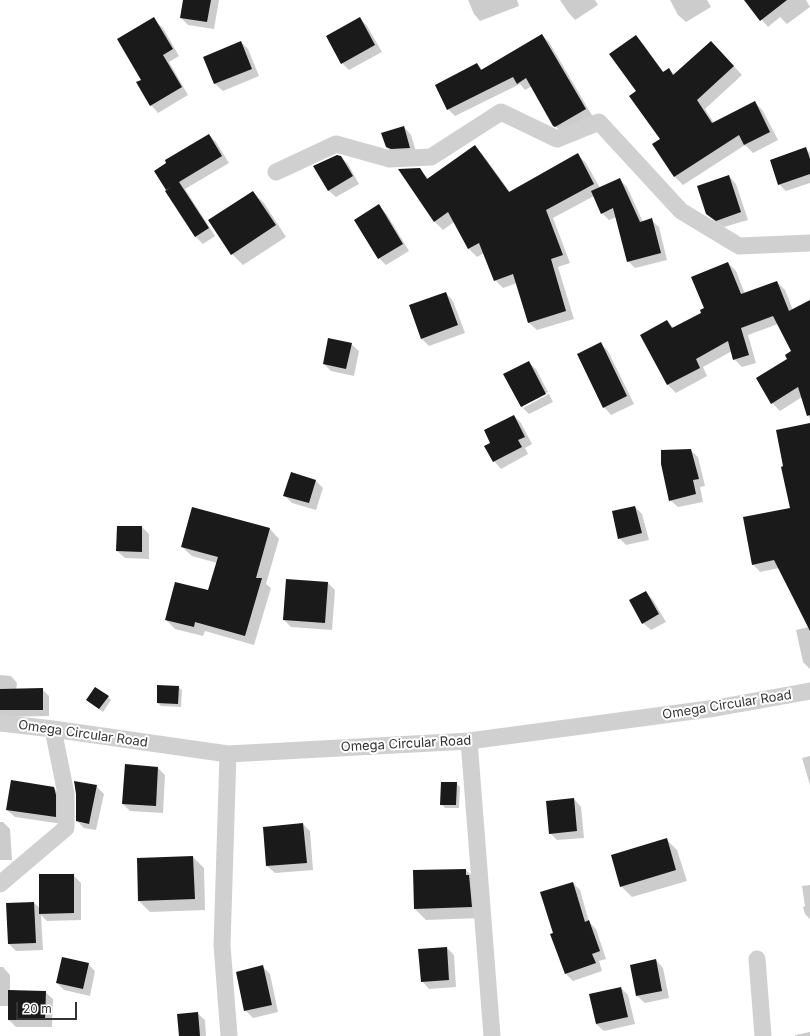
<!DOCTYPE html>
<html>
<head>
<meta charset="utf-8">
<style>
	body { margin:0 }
	#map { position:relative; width:810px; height:1036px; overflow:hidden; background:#fff; font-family:Inter,sans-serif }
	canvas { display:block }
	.scale { position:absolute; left:16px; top:1002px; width:61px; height:18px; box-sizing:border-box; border:2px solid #333; border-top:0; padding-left:5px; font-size:12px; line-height:14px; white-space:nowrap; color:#333; -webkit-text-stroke:3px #fff; paint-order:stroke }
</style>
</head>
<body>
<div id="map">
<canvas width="810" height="1036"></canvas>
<div class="scale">20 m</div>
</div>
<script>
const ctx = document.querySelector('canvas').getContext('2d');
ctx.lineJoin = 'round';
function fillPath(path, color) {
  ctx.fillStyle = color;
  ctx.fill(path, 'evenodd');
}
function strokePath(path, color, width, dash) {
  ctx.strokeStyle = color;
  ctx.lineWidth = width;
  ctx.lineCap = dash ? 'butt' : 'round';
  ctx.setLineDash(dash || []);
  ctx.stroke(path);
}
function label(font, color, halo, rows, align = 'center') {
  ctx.font = font + ' Inter,sans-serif';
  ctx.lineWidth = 4;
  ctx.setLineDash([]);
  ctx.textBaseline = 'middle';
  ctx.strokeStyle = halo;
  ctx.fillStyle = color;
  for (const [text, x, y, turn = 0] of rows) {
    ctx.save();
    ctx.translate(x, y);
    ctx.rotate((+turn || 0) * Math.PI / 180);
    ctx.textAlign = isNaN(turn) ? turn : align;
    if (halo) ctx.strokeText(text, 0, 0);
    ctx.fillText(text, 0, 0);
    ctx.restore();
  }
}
const shadow = new Path2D(`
	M184 0H219L214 29 188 25 181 18Z
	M468 0H517L519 6 480 21 474 14Z
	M560 0H595L598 5 575 20 568 12Z
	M670 0H707L711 7 686 22 678 15Z
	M759 0H806L810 7 787 24 780 17 768 27 750 6Z
	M360 18 367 26 382 52 349 70 342 63Z
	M155 21 163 28 179 56 169 62 188 95 158 113 151 105 142 80Z
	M542 35 549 42 593 117 562 133 554 125 532 86 525 90 520 84 455 116 448 109 477 64 483 70Z
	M636 36 644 45 664 73 669 69 675 75 719 50 742 75 705 109 714 123 755 102 763 111 778 140 753 153 745 145 683 185 675 177 653 144 661 139 637 91Z
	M241 42 248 49 259 76 223 91 215 84 206 62Z
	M404 127 411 135 417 155 394 154 386 147Z
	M209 135 216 142 229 163 185 189 215 236 203 244 196 237 166 191Z
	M475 147 483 155 510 192 578 155 586 163 600 188 619 179 627 187 643 222 651 220 659 227 667 260 635 268 628 261 616 217 609 220 602 213 594 196 553 218 570 263 558 267 574 319 537 330 528 322 517 283 503 288 495 280 484 253 477 257 469 249 454 222 443 230 435 222 419 169 429 179Z
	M806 149 810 153V183L786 191 779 184Z
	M341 157 348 164 359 184 336 197 328 190Z
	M729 176 736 184 748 220 724 227 714 221 707 214Z
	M253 192 264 203 286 237 243 265 232 254Z
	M379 206 386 213 409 251 386 265 379 258Z
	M728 263 736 271 745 294 777 282 785 290 793 310 810 305V420L802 397 780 411 772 403 793 352 778 324 748 335 756 363 742 367 734 359 732 351 703 367 707 376 676 393 668 385 642 335 667 322 674 328 703 314Z
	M446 293 453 301 465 333 429 346 421 338Z
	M351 344 359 351 354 376 331 371 324 364Z
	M601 344 608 351 634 404 611 415 604 407Z
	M528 362 536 369 548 392 523 405V408L549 394 553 402 529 414 522 407 505 374Z
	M514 416 521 423 532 444 525 448 528 454 501 469 494 461 492 444Z
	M810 424V669L803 662 796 630 809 627 779 568 760 572 753 564 791 509Z
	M690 450 698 457 705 486 700 487 703 502 678 507 670 500Z
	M291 474 316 481 323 488 316 510 292 503 285 496Z
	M635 507 642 514 649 540 626 545 619 538Z
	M193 509 270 529 279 539 266 584 271 588 254 645 205 631 203 636 175 629 166 620 209 592 217 563 192 556 182 547Z
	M118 527H142L149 534V559L125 558 117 551Z
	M328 583 335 590 332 630 291 627 284 620Z
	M646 592 653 600 666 622 651 630 643 623Z
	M0 675 11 676 17 683 16 690 42 689 49 696V716L0 717Z
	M178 687 182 690 181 707 161 706 158 703Z
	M108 697 111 700 103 712 87 700Z
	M810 756V785L802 758Z
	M126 766 158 768 165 775 163 813 130 811 123 804Z
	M456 783 460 787 459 808H445L441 804Z
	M96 786 104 794 96 830 84 828 77 821Z
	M54 788 61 796 63 824 15 817 7 810Z
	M574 799 581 807 584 838 557 840 550 833Z
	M0 822H3L10 829 12 860H0Z
	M303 824 310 831 313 870 275 873 267 866Z
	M666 839 677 850 687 881 632 897 621 886Z
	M193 857 204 868 205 910 150 912 139 901Z
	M466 870 477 881 482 918 426 920 415 909 414 871Z
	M73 875 81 883V920L47 921 41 915 43 950 16 951 9 944 34 903 40 908Z
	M573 883 580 890 589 922 596 929 606 959 599 961 602 971 573 981 566 974 552 935 554 934Z
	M810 885V919L805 914 803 907 805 906 802 886Z
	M447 948 454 955 456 987 429 989 422 981Z
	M656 960 663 968 669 998 645 1003 637 996Z
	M88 964 95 971 90 996 64 990 57 983Z
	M0 967H3L10 975V991L45 992 53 999 52 1027H16L9 1020V1006H0Z
	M263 967 270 974 278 1012 253 1018 245 1010Z
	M621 988 628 995 635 1024 604 1031 596 1024Z
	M197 1013 205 1020 206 1036H180Z
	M810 1032V1036H795V1035Z`);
const building = new Path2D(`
	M183 0H211L207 22 180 18Z
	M744 0H787L760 21Z
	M154 17 173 49 163 55 182 87 150 106 136 82 141 80 117 39Z
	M360 17 375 45 341 64 326 36Z
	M542 34 586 109 555 127 553 126 526 78 517 84 513 77 447 110 435 85 477 63 481 70Z
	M636 35 663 72 669 68 673 75 711 41 734 66 697 100 712 123 755 101 770 132 744 145 739 135 674 177 652 144 660 139 629 96 636 91 609 54Z
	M241 41 252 69 214 84 203 57Z
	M404 126 410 148 391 149 386 147 381 133Z
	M209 134 222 156 179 182 209 228 195 237 165 191 171 187 166 190 154 171 166 163 165 160Z
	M475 145 509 192 578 153 594 184 546 210 563 255 551 259 566 311 528 323 513 274 494 281 479 243 468 249 448 212 434 222 398 169 420 168 427 179Z
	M806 147 810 159V174L778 185 770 160Z
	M337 155 341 156 353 176 328 191 313 166Z
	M729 175 741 212 716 221 706 214 697 186Z
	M620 178 640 222 652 218 661 253 627 262 613 208 601 214 591 191Z
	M253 191 276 225 231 255 208 220Z
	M379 204 403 244 378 259 354 220Z
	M728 262 741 294 777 281 789 311 810 300V415L807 416 798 387 771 404 756 378 787 359 785 355 791 351 773 316 741 328 749 355 733 360 728 341 696 359 700 368 667 385 640 335 667 320 672 328 701 313 700 310 704 308 691 277Z
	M446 292 458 325 421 339 409 305Z
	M328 338 352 343 346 369 323 364Z
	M601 342 627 396 603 408 577 354Z
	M529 361 546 394 521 407 503 374Z
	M514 415 525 437 518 440 522 447 493 462 484 446 490 443 484 430Z
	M810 423V631L774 560 752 565 743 517 790 508 781 467 783 466 776 430Z
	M691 449 699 479 693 480 696 494 669 501 661 464V450Z
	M291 472 316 480 309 503 283 496Z
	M635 506 642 533 618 539 612 511Z
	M192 507 270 528 256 578H262L245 636 195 622 194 627 165 620 175 582 208 590 218 557 181 547Z
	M117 526H142V552L116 551Z
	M286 579 328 582 325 623 283 620Z
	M646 591 659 614 642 624 629 600Z
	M157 685 179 686 178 704 157 703Z
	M95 687 109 696 99 709 86 700Z
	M43 688V710H0V689Z
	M125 764 158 767 156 806 122 804Z
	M11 780 54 787 56 795V817L6 810Z
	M74 781 97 785 89 824 76 821V794Z
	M441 782H457L456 805H440Z
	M574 798 577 831 549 834 546 801Z
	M303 823 307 863 266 866 263 827Z
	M667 838 676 870 620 887 611 855Z
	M193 856 195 899 138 901 137 858Z
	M466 869V875H469L472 907 414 909 413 870Z
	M39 874H74V913L39 914Z
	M573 882 585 922 589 920 600 951 592 954 596 963 565 974 550 934 553 933 540 892Z
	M34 902 36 943 8 944 6 903Z
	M447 947 449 980 421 982 418 949Z
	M62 957 89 963 83 989 56 983Z
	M656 959 662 991 636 996 630 965Z
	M263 965 272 1005 244 1011 236 972Z
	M621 987 628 1017 596 1024 589 994Z
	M8 990 46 991 45 1020H8Z
	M198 1012 200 1036H179L177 1014Z`);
const minor = new Path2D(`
	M276 172 336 144 390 159 431 157 501 112 557 139 599 122 681 211 739 246 810 243
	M0 723 53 729 228 754 469 741 716 708 810 691
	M469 741 492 1036
	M228 754 222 945 229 1036
	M0 884 66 828V794L53 729
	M757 959 763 1036`);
const streetNames = [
	["Omega Circular Road",727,705,-9],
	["Omega Circular Road",83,734,8],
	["Omega Circular Road",406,744,-3]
];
fillPath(shadow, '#0003');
fillPath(building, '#1a1a1a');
strokePath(minor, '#d0d0d0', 17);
label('13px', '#333', '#fff', streetNames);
</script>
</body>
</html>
